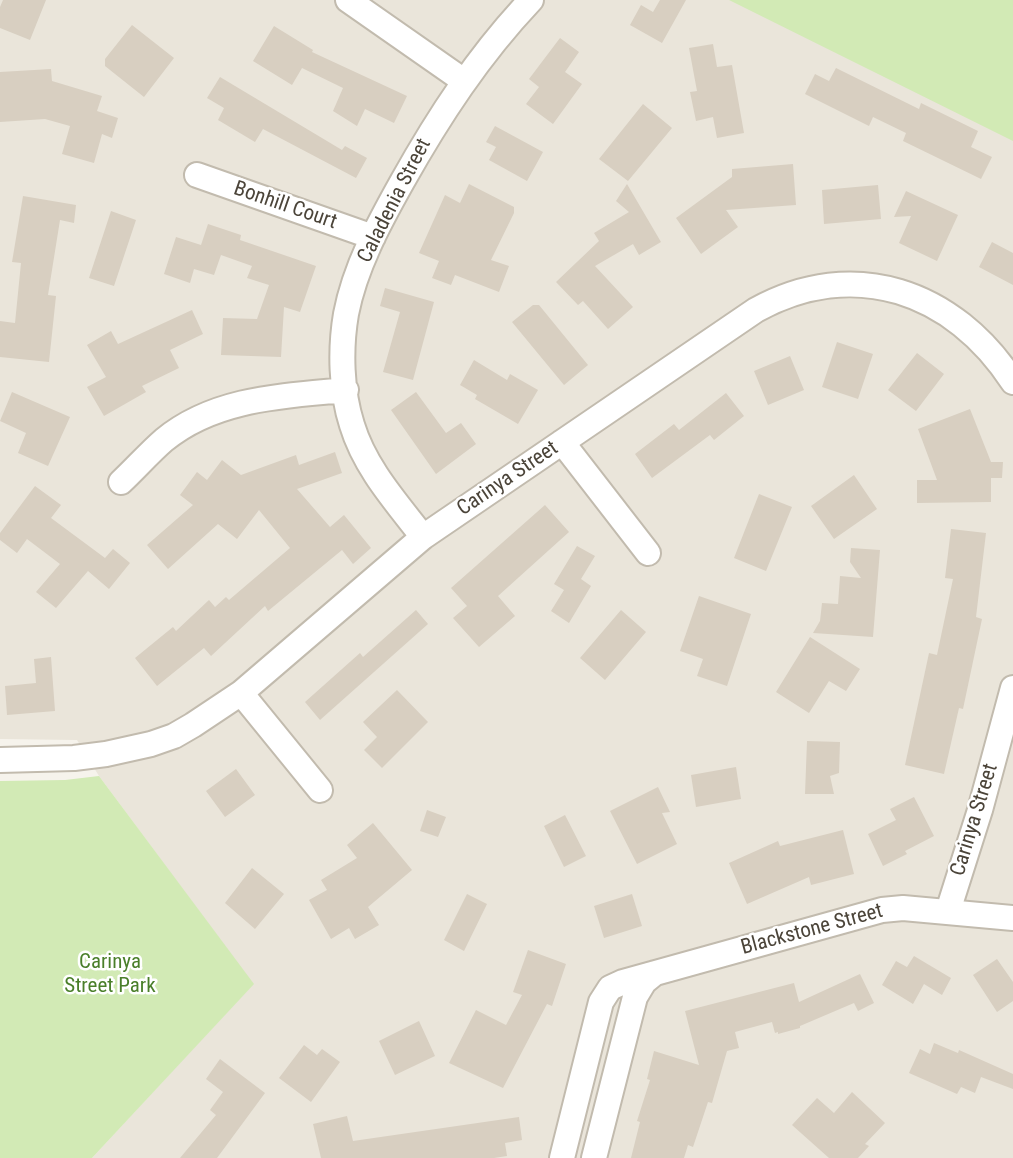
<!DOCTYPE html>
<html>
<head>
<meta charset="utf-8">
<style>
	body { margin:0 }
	canvas { display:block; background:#f6f3ec }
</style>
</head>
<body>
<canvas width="1013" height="1158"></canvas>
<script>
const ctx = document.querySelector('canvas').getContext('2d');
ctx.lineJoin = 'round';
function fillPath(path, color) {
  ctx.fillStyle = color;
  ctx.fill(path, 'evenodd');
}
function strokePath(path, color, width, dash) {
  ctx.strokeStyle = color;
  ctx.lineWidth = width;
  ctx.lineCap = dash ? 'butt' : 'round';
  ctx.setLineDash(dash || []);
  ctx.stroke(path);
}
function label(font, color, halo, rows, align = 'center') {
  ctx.font = font + ' "Roboto Condensed",sans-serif';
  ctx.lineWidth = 5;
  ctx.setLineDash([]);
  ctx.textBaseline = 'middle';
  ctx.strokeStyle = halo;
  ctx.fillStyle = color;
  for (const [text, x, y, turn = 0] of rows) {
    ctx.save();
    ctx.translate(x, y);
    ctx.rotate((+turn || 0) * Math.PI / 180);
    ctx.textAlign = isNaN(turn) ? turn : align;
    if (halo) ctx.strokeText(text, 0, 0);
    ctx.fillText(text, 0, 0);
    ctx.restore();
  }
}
const residential = new Path2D(`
	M0 0H752L1013 128V1158H92L253 984 99 776 77 740 0 739Z`);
const green = new Path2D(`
	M729 0H1013V141Z
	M99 776 254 984 92 1158H0V781L65 780Z`);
const building = new Path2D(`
	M3 0H46L30 40 0 28V7Z
	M660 0H686L662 43 630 25 641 5 653 12Z
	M132 25 174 58 144 97 105 66V59Z
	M274 26 313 50 312 52 407 96 394 123 365 109 357 126 333 111 343 88 302 68 292 85 253 61Z
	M560 38 579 52 565 72 582 84 553 124 526 104 539 87 529 79Z
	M713 44 717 67 732 65 744 133 717 138 713 117 696 121 690 92 697 91 689 48Z
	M836 68 919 109 921 103 978 131 971 147 992 157 981 179 903 141 906 133 873 117 869 126 805 94 815 74 829 81Z
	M51 69 52 81 102 96 97 111 118 118 112 138 102 134 94 163 62 154 70 126 45 119 0 122V72Z
	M220 77 342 150 345 146 367 158 356 178 263 129 255 142 218 120 224 108 207 98Z
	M643 104 672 128 628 181 599 159Z
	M495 126 543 152 527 181 489 160 496 147 486 142Z
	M793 164 796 205 726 210 738 227 701 254 676 218 732 177V169Z
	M469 184 514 207V213L491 260 509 266 499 292 455 275 451 285 432 278 439 261 419 253 445 195 460 203Z
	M627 184 661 242 639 255 633 244 595 266 633 307 608 329 583 301 578 305 556 282 599 241 594 233 629 212 616 201Z
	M878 185 881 219 824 224 822 190Z
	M906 191 958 215 937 261 899 243 911 216 894 217Z
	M23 196 76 205 74 223 60 220 48 295 56 296 49 362 0 357V321L15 323 21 263 12 262Z
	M111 211 136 220 114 286 89 278Z
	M208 224 241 235 240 240 316 266 300 312 284 307 281 357 221 355 223 318 257 319 269 285 247 278 252 266 221 255 214 275 194 269 190 283 164 274 176 237 201 245Z
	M992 242 1013 253V285L979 267Z
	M385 288 434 302 413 380 383 372 400 312 380 306Z
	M533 305H539L588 365 564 385 512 322Z
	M192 310 203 334 170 350 179 368 142 386 146 392 104 416 87 387 106 377 87 345 111 331 118 344Z
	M837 342 873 354 858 399 822 387Z
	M917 353 944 374 916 411 888 390Z
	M790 356 804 390 768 405 754 371Z
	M474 360 507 380 510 374 538 390 518 424 475 399 477 395 460 385Z
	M12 392 70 417 48 466 18 453 26 433 0 421Z
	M416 392 446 433 461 423 476 444 436 474 391 410Z
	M726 393 744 416 714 440 710 435 652 478 635 454 674 424 679 430Z
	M970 409 991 462H1003L1002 478H991V502L917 503V480H937L918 429Z
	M335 452 342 473 297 489 330 527 344 515 371 548 353 564 342 550 268 611 265 606 211 656 204 648 157 686 135 658 173 627 176 631 209 600 215 607 226 597 229 600 290 548 259 510 237 539 218 524 168 569 147 545 193 505 180 495 197 472 207 480 222 460 241 475 296 455 299 465Z
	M854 475 877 509 834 539 811 506Z
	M35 486 61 505 51 518 105 558 113 549 130 563 109 589 88 571 56 608 36 592 60 564 27 539 17 553 0 540V533Z
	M759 494 792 507 766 571 734 558Z
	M545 505 569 532 498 596 515 616 479 647 453 618 467 606 451 588Z
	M951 529 986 533 976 617 982 619 963 709 959 708 944 774 905 765 929 653 937 655 953 579 945 578Z
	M577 546 595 556 581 579 591 586 569 623 551 611 564 590 554 584Z
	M851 548 880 550 873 637 813 633 820 621 822 603 838 604 840 576 861 578 850 562Z
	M699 596 751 614 727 686 697 676 703 659 680 651Z
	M416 610 428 624 320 720 305 702 360 653 363 657Z
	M621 610 646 632 605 680 580 658Z
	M810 637 860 669 846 691 829 681 809 713 776 692Z
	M51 657 55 711 7 715 5 686 36 683 34 659Z
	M397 690 428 722 382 768 364 750 377 737 363 722Z
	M807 741 840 742 839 773 830 776 834 794H805Z
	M736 767 741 799 696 807 691 775Z
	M236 769 255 795 225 817 206 791Z
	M658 787 670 812 662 813 677 844 637 864 610 811Z
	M914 797 934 836 905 851 907 854 883 866 868 834 896 820 890 809Z
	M427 810 446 817 438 837 420 831Z
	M565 815 586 856 564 867 544 826Z
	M373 823 412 870 368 907 379 925 355 939 349 928 331 939 309 900 327 890 321 880 357 858 347 845Z
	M843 830 854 874 811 885 809 877 747 904 729 863 778 841 780 846Z
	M252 868 284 894 255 929 225 903Z
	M467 894 487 904 464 951 444 940Z
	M632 894 642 926 604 938 594 906Z
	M528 950 566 964 552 1006 547 1004 503 1088 449 1063 476 1010 506 1025 522 995 513 992Z
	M914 956 951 978 942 995 924 984 913 1004 882 985 896 961 907 967Z
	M997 959 1013 982V1001L997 1012 973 975Z
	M860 974 874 1003 858 1011 854 1003 800 1026V1028L778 1034V1032L775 1033 772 1022 735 1032 739 1048 727 1051 712 1103 708 1102 693 1147 688 1145 684 1158H631L640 1122 637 1121 650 1080 647 1079 654 1051 699 1065 685 1011 794 983 799 1002Z
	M419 1021 435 1056 395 1075 379 1041Z
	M934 1043 958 1053 959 1050 1013 1074V1089L981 1077 975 1093 961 1087 957 1094 909 1073 920 1049 930 1054Z
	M304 1045 317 1055 322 1049 340 1062 311 1102 279 1078Z
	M220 1059 265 1093 217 1158H180L216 1115 210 1110 223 1092 206 1079Z
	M852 1092 885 1123 865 1144 869 1146 858 1158H829L792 1125 817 1098 834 1113Z
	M347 1116 353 1141 519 1117 522 1140 505 1143 507 1156 494 1158H321L313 1124Z`);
const minor = new Path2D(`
	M348 0 464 81
	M197 175 373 237
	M562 442 648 553
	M121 482C135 469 149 453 164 440 215 398 283 396 346 390
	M423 537C396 502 365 468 352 425 341 391 340 349 346 314 355 267 379 223 402 182 439 116 479 55 531 0
	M241 693 320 790
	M0 760 74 758 106 754 151 744 174 736 193 725 241 693 423 537 756 310C854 256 954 291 1013 382
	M948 911 980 810 1013 688
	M562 1158 601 1002 610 988 623 982 882 910 903 908 1013 918
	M594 1158 635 997 644 982 655 973`);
const streetNames = [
	["Caladenia Street",395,201,-63],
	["Bonhill Court",285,206,19],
	["Carinya Street",508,479,-34],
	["Carinya Street",975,820,-73],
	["Blackstone Street",812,930,-15]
];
const parkNames = [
	["Carinya",110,963],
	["Street Park",110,987]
];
fillPath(residential, '#eae5da');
fillPath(green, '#d2eab5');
fillPath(building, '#d8cfc1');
strokePath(minor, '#c2bbae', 28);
strokePath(minor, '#fff', 24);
label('21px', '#4b4439', '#fff', streetNames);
label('21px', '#4a7f2a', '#fff', parkNames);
</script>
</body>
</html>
